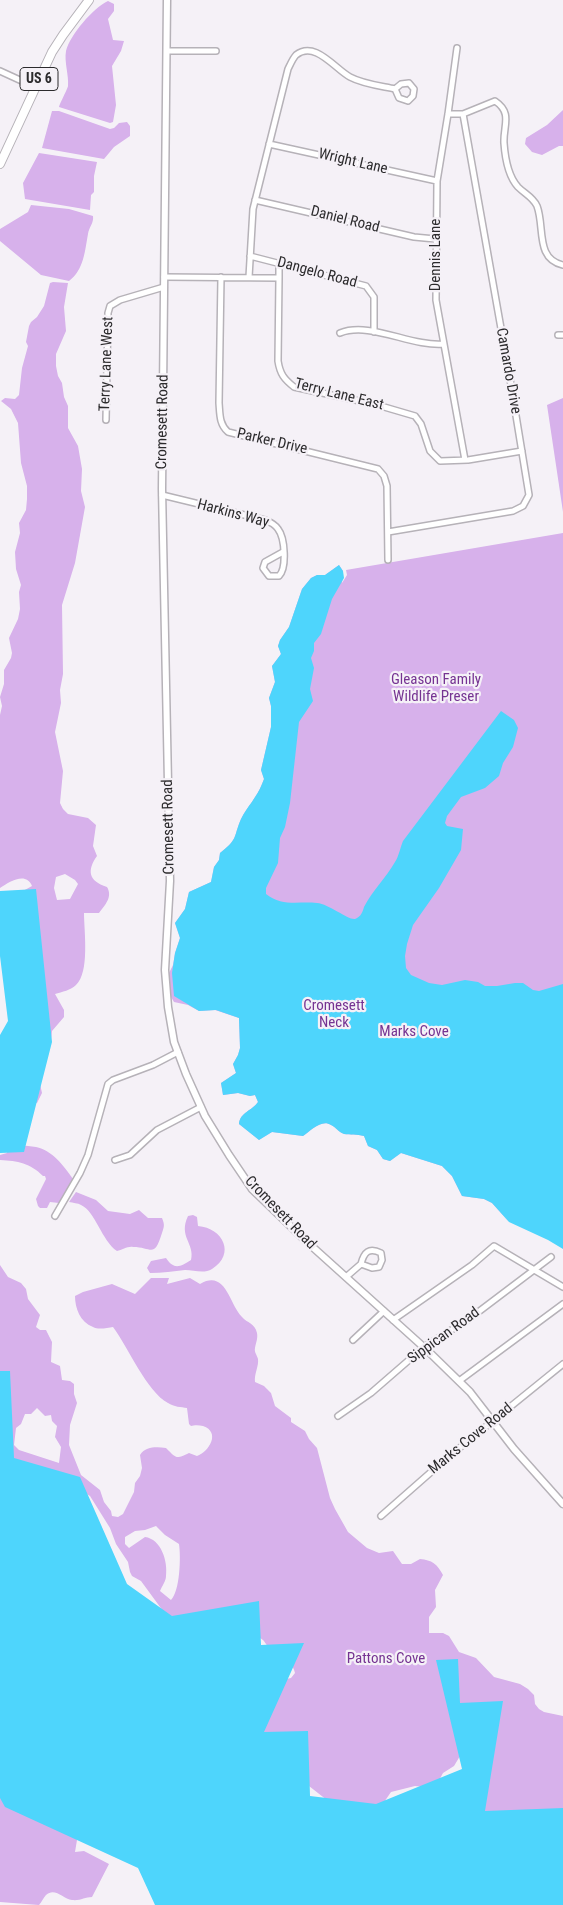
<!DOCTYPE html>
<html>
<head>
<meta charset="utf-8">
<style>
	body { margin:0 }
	canvas { display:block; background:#f5f1f7 }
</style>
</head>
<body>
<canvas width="563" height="1905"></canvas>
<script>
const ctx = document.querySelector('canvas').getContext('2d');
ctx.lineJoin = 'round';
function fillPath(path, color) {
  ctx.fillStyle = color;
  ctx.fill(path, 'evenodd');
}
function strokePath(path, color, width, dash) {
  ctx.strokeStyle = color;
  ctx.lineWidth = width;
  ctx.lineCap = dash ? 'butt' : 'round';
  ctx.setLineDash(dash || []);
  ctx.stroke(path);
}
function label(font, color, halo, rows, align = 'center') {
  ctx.font = font + ' "Roboto Condensed",sans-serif';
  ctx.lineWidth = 4.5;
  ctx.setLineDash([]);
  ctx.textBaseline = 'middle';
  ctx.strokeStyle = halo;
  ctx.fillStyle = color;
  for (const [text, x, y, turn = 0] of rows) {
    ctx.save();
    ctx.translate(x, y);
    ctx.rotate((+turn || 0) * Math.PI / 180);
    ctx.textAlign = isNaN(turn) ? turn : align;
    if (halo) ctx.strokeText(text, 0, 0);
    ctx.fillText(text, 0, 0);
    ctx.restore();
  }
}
const green = new Path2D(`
	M108 1 114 4V11L108 19 113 40 124 41 121 51 112 66 116 105 113 122 110 123 59 107C60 103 68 88 68 86 69 75 64 62 66 51 70 35 93 8 108 1Z
	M563 110V146H559L542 155 532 152 525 144 526 138 547 125Z
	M52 111H59L110 129 114 128 119 123 127 122 130 126V136L114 147 104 159 42 148Z
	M39 153 97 162 94 176V192L91 195 90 210 25 199 23 183Z
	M31 205 69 209 93 216C94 223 89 227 88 234 85 250 84 270 69 281L41 275 0 241V229L28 212Z
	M53 282 68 283 64 307 66 331 56 354V366L58 376 62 383 64 397 68 406V428L78 446 82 469 81 491 85 507 75 563 62 605 63 674 60 690 61 703 55 732 63 771 60 803 63 809 68 814 88 818 96 825 93 846 97 856C87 870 88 881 107 887 113 897 105 905 99 913H84C84 931 90 972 76 985 71 990 62 992 55 994L64 1010V1017L52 1031 51 1040 38 1075 42 1093 37 1103 30 1104 20 1145C25 1146 31 1146 36 1147 52 1150 64 1166 73 1179L65 1192V1197L59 1203 50 1202 47 1208H40L38 1206 36 1199 46 1179 45 1176H43C30 1163 18 1161 0 1160V1155L7 1153V1150L23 891 32 886C26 871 9 882 0 888V715L2 706 0 697 4 684V670L11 658 12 653 9 638 18 619 20 609 19 592 21 585 16 569 15 552 20 533 19 523 26 510 27 499V486L21 463 18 423 11 409 1 401 5 398 15 399 19 395 22 368 28 346 26 342 29 326 31 322 37 317 44 306 50 283ZM65 874 75 880 78 884 70 899 57 900 54 888 56 877Z
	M563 398V512L547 405Z
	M563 533V1119L433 1124 509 1222 492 1203 484 1199 462 1196 452 1176 442 1166 401 1153 390 1161 383 1159 377 1150 368 1146 364 1136C357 1134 350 1135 344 1134 338 1132 336 1127 331 1125 321 1119 311 1131 303 1136L272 1132 259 1140 239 1124C240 1112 252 1111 258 1102L255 1095 250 1096 238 1093 223 1095 221 1083 236 1073 233 1064 238 1055 240 1048 239 1018 215 1010 199 1011 188 1005 174 1002 167 990 166 979 173 965 175 953 180 938 175 923 185 909 189 892 211 882 214 867 219 860 220 853C238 839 233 838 241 819 247 807 257 797 262 784L264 779 261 770 271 727V706L269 698 275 682 272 666 281 654 278 646 280 640 289 627 302 589 311 578 317 575H325L339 565 343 571 342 583 347 575 346 570Z
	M76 1192 96 1200 108 1211 130 1214 139 1210 148 1218H162C165 1225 164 1227 162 1233 154 1259 152 1247 133 1247 128 1246 122 1250 117 1251 102 1241 95 1211 81 1205 78 1203 73 1203 69 1202Z
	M193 1215 197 1217 198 1226C223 1228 236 1254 212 1269 204 1274 194 1270 185 1270 174 1271 162 1273 150 1273L147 1268 151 1261 166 1258C174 1270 180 1267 191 1260 195 1243 178 1237 188 1216Z
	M0 1265 8 1277 21 1283 26 1289 28 1299 40 1315 36 1327 40 1330H46L52 1342 51 1362 60 1366 62 1380 70 1381 74 1384V1394L77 1403 70 1425 69 1445 81 1475 100 1490 104 1502 111 1511 112 1516 118 1517 123 1514 134 1492 135 1483 140 1476 142 1468 140 1455C146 1446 157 1447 166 1448 177 1459 176 1459 189 1453L197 1456C209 1452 221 1432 203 1426 199 1425 194 1425 191 1426L189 1424 187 1408C181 1407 174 1407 168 1403 147 1392 128 1347 113 1327 107 1328 98 1330 93 1327 80 1322 75 1308 75 1296L83 1292 112 1284 135 1294 151 1278H169L167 1284 190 1278 200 1284C226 1269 229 1304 242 1317 247 1323 255 1323 257 1333 258 1339 256 1342 255 1348 254 1352 257 1355 258 1359 259 1366 254 1374 255 1382L264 1386 271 1393 275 1406 291 1418V1422L305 1431 309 1439 317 1448 330 1498 335 1509 348 1532 367 1548 379 1553 393 1551 402 1564H411L420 1559C432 1560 437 1564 443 1575L435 1590 436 1607 429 1617V1633H443L449 1636 459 1652 476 1658 494 1677 520 1684 528 1689 534 1695 535 1704 539 1709 544 1712 563 1716V1818L479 1855 460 1756 454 1766 443 1773 435 1788 415 1786 391 1792 380 1808 332 1804 309 1786 259 1736 286 1679 291 1678 295 1673C292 1658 276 1658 268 1647 265 1643 265 1641 260 1638L183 1626 163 1611 141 1581 132 1576 130 1572 128 1562 116 1544 110 1528 90 1496 74 1486 11 1460 0 1378ZM37 1408 45 1416 51 1415 52 1421 57 1426 55 1437 61 1447 59 1463 19 1450 14 1445 16 1428 21 1424 25 1414H31ZM156 1526 165 1535 179 1544C181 1557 180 1591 171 1600L160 1591C162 1586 166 1581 166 1576 168 1561 161 1539 145 1537L129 1548 125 1544V1537L135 1531 145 1530Z
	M0 1743 77 1840 75 1852 84 1851 109 1864 92 1897C85 1897 80 1901 72 1900 63 1899 55 1887 46 1895 43 1898 42 1902 39 1905L0 1902Z`);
const water = new Path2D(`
	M339 565 343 571 344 578 332 599 321 634 314 643V651L311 658 314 668 310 689 313 701 299 722 290 803 285 827 280 838 278 863 266 888V894C282 907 298 901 317 903 329 904 348 920 355 919 361 917 363 911 364 907 372 891 386 878 395 862 399 856 400 848 403 841L501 711 514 720 518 728 513 747 503 763 499 776 485 788 461 797 447 816 445 823 447 826 463 829 461 850 439 888 413 925 407 944 405 956 406 968 411 975 429 983 442 985 465 980 478 982 485 986H497L515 983H523L533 990 539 991 563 984V1249L548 1240 509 1222 492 1203 484 1199 462 1196 452 1176 442 1166 401 1153 390 1161 383 1159 377 1150 368 1146 364 1136C357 1134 350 1135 344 1134 338 1132 336 1127 331 1125 321 1119 311 1131 303 1136L272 1132 259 1140 239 1124C240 1112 252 1111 258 1102L255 1095 250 1096 238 1093 223 1095 221 1083 236 1073 233 1064 238 1055 240 1048 239 1018 216 1010 199 1011 174 996 172 973 175 953 180 938 175 923 185 909 189 892 211 882 214 867 219 860 220 853C238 839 233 838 241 819 247 807 257 797 262 784L264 779 261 770 271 727V706L269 698 275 682 272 666 281 654 278 646 280 640 289 627 302 589 311 578 317 575H325Z
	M36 889 52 1042 24 1152 0 1153V1035L8 1021 0 956V891Z
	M0 1371H10L14 1458 80 1477 127 1584 172 1616 259 1601 261 1645 304 1643 264 1732 308 1731 310 1796 376 1804 462 1769 436 1660 458 1659 460 1703 503 1701 485 1811 563 1808V1905H155L138 1868 5 1807 0 1798Z`);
const minor = new Path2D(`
	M457 48 448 114 437 181 436 300 465 460
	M167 51H216
	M0 71 35 87
	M463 114 495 101C513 113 503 126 504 143 505 157 508 176 518 187 525 194 533 197 537 206 545 227 535 259 563 265
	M269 144 437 181
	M255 200 414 237 435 239
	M250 256 366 286 374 297V332
	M164 277 279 278 278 361C280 374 284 379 294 387L374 404 415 416 421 424 430 451 440 461 468 460 522 451
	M221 277 219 403C220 414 219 424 228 432L378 469 384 476 387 486 388 560
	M249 277 253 209 288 69C290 65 293 58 296 55 315 40 335 69 350 77 363 84 381 86 395 89L399 98 408 101 413 96 414 89 409 83 401 84 395 89
	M279 278V263
	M340 333C370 321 411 347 444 344
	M558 335H563
	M106 420 108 313 110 306 120 300 164 287
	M162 495 265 520C270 522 275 524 278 529 285 538 287 568 279 576H269L263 568 265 562 283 552
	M388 532 513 511 523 506 529 495 510 379 463 114H448
	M115 1160 130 1155 157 1130 201 1107
	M55 1216 80 1173 88 1155 108 1084 113 1080 153 1065 178 1052
	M346 1277 361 1264 372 1268 379 1267 382 1260 381 1253C369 1247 364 1252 361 1264
	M393 1320 472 1265 494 1246 563 1287
	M353 1340 384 1311
	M459 1381 563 1304
	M338 1416 371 1393 424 1347 469 1319 551 1257
	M381 1516 447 1458 563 1364`);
const tertiary = new Path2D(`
	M167 0 162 489 170 881 165 970 168 1007 174 1042 186 1074 205 1116 229 1155 252 1189 307 1242 428 1351 470 1392 514 1449 563 1504`);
const primary = new Path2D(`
	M0 164 52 52 63 35 89 0`);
const shields = [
	[39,79,38]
];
const shieldNames = [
	["US 6",39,79]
];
const streetNames = [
	["Wright Lane",353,162,13],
	["Daniel Road",345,220,14],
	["Dennis Lane",436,255,-90],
	["Dangelo Road",317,273,15],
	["Terry Lane West",107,364,-88],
	["Camardo Drive",508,371,80],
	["Terry Lane East",339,395,14],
	["Cromesett Road",163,422,-89],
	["Parker Drive",272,442,13],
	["Harkins Way",233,514,15],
	["Cromesett Road",169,827,-91],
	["Cromesett Road",280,1213,46],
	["Sippican Road",444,1336,-36],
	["Marks Cove Road",471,1439,-39]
];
const parkNames = [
	["Gleason Family",436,680],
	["Wildlife Preser",436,697],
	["Cromesett",334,1006],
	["Neck",334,1023],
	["Marks Cove",414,1032],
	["Pattons Cove",386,1659]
];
fillPath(green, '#d7b1eb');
fillPath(water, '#4ed5fc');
strokePath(minor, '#b6b2b8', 8);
strokePath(tertiary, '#b6b2b8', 9);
strokePath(primary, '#b6b2b8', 10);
strokePath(minor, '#fff', 5);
strokePath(tertiary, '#fff', 6);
strokePath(primary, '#fff', 8);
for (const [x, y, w] of shields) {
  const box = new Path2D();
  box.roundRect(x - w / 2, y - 11.5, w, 23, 4);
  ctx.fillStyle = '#f5f1f7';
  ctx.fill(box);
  strokePath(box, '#2c2b2d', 1);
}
label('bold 14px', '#2c2b2d', null, shieldNames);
label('15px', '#2c2b2d', '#f5f1f7', streetNames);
label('15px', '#753392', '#f5f1f7', parkNames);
</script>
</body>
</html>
